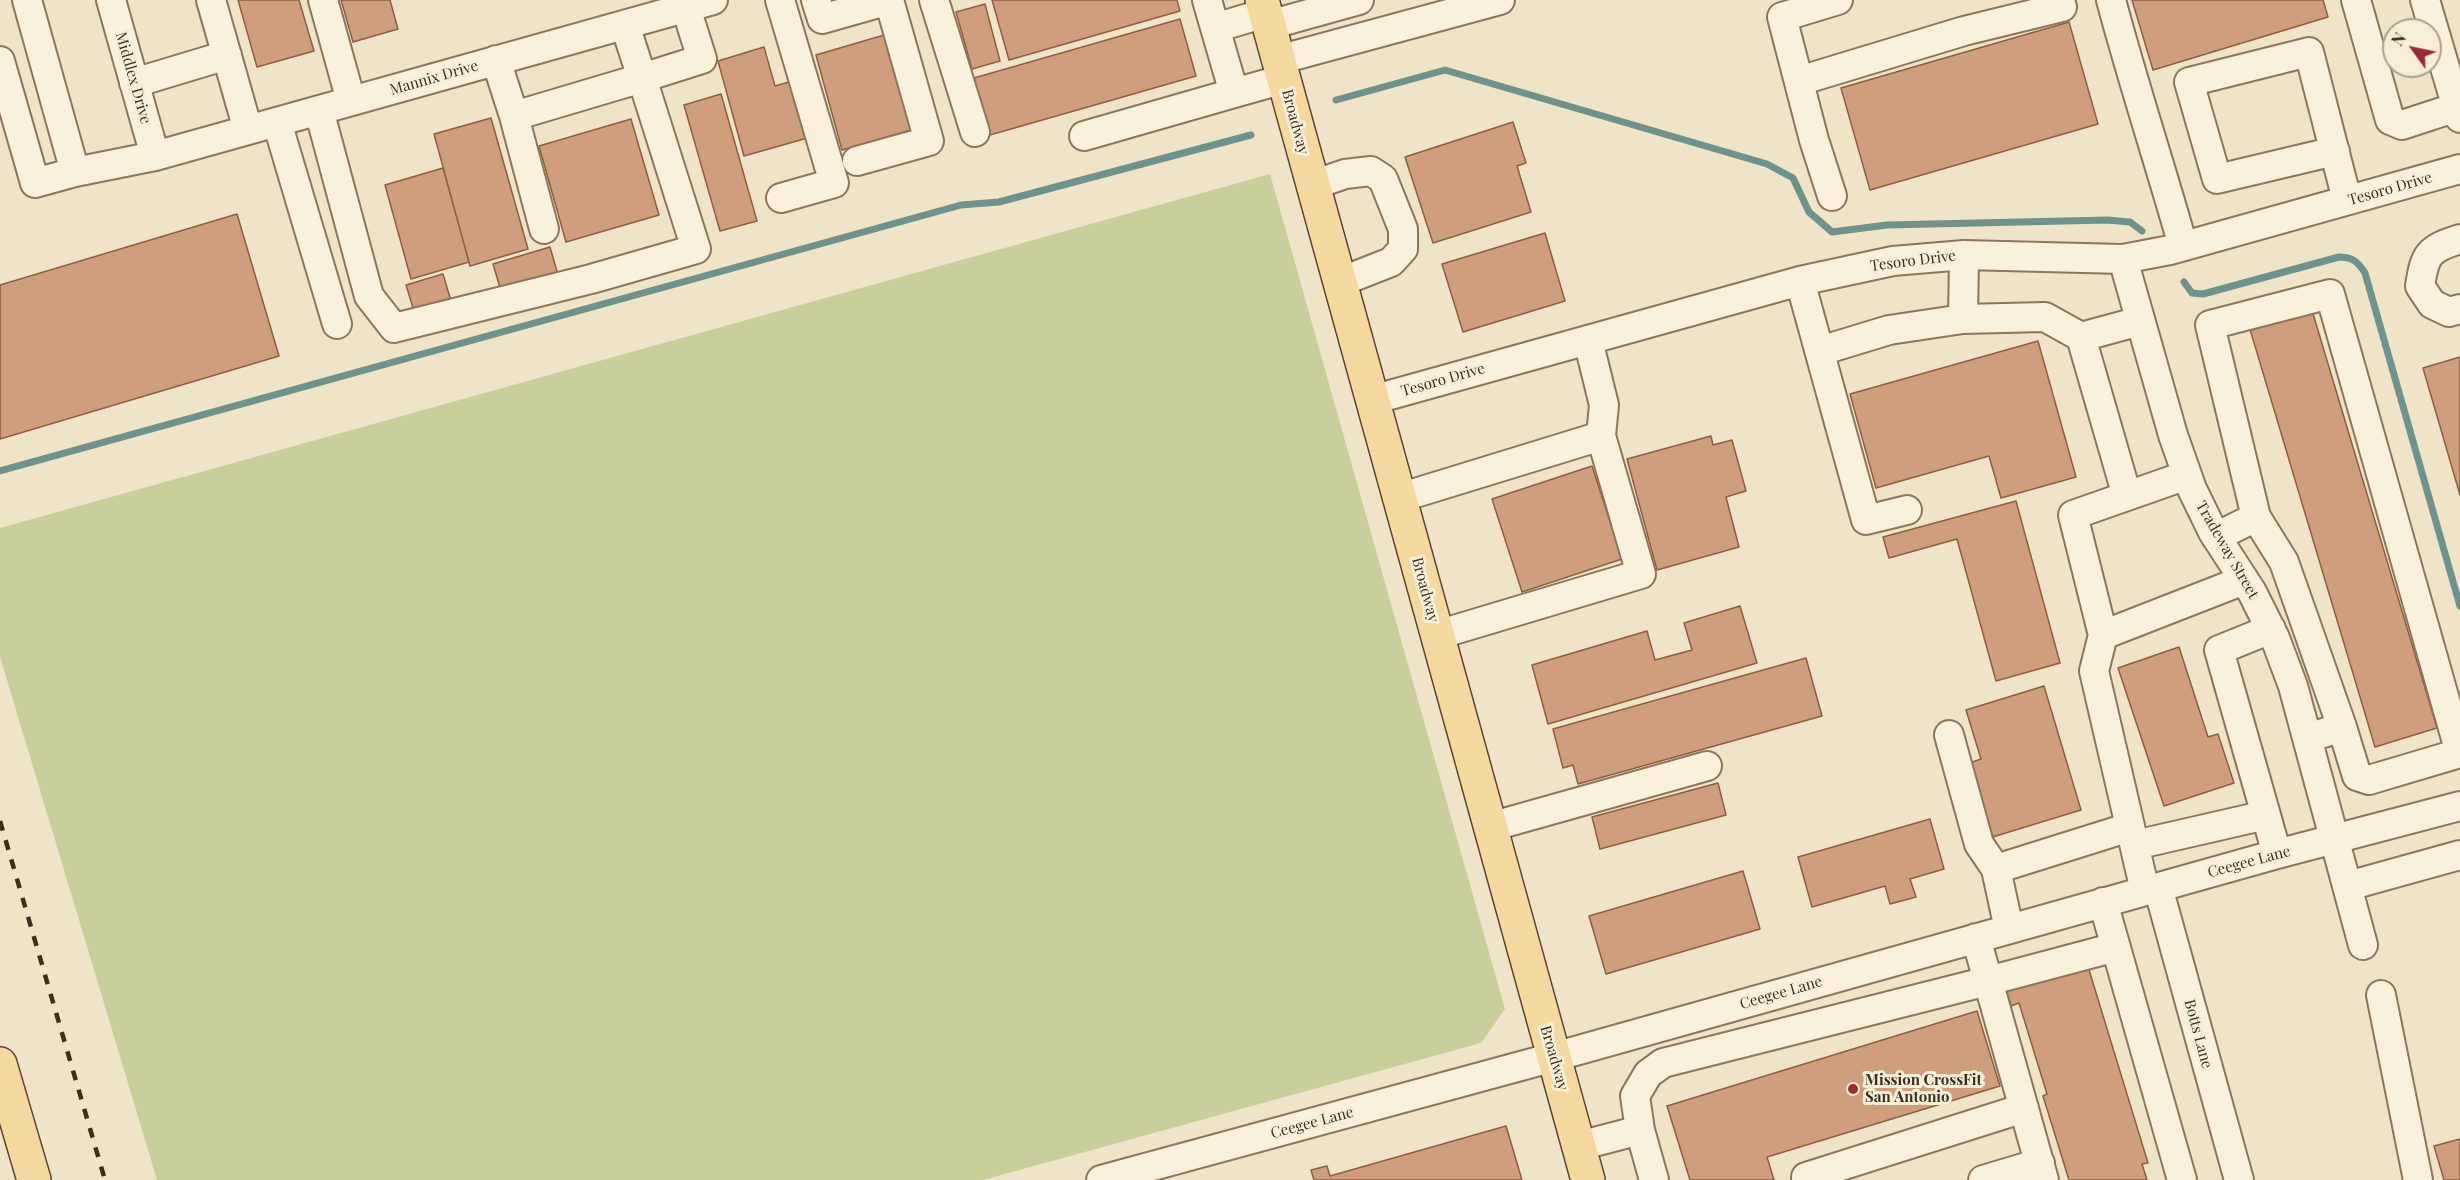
<!DOCTYPE html>
<html>
<head>
<meta charset="utf-8">
<style>
	body { margin:0 }
	#map { position:relative; width:2460px; height:1180px; overflow:hidden; background:#f0e4c8; font-family:"Playfair Display",serif }
	canvas { display:block }
	.north { position:absolute; left:2382px; top:18px; width:60px; height:60px; box-sizing:border-box; background:#f7eed8; border:2px solid #ada18e; border-radius:50%; rotate:303deg; font-size:16px; font-weight:700; line-height:24px; text-align:center; color:#3d2e20 }
	.north::after { content:''; display:block; margin:auto; width:21px; height:27px; background:#9e2a2b; clip-path:polygon(50% 0,100% 100%,50% 72%,0 100%) }
</style>
</head>
<body>
<div id="map">
<canvas width="2460" height="1180"></canvas>
<div class="north">N</div>
</div>
<script>
const ctx = document.querySelector('canvas').getContext('2d');
ctx.lineJoin = 'round';
function fillPath(path, color) {
  ctx.fillStyle = color;
  ctx.fill(path, 'evenodd');
}
function strokePath(path, color, width, dash) {
  ctx.strokeStyle = color;
  ctx.lineWidth = width;
  ctx.lineCap = dash ? 'butt' : 'round';
  ctx.setLineDash(dash || []);
  ctx.stroke(path);
}
function label(font, color, halo, rows, align = 'center') {
  ctx.font = font + ' "Playfair Display",serif';
  ctx.lineWidth = 6;
  ctx.setLineDash([]);
  ctx.textBaseline = 'middle';
  ctx.strokeStyle = halo;
  ctx.fillStyle = color;
  for (const [text, x, y, turn = 0] of rows) {
    ctx.save();
    ctx.translate(x, y);
    ctx.rotate((+turn || 0) * Math.PI / 180);
    ctx.textAlign = isNaN(turn) ? turn : align;
    if (halo) ctx.strokeText(text, 0, 0);
    ctx.fillText(text, 0, 0);
    ctx.restore();
  }
}
const green = new Path2D(`
	M1270 174 1505 1009 1481 1043 983 1180H157L0 657V528Z`);
const stream = new Path2D(`
	M1336 100 1445 70 1767 164 1793 178 1809 212 1832 232 1887 225 2108 220 2130 222 2142 231
	M2184 282 2192 293 2203 294 2339 257C2353 257 2358 262 2365 273L2460 606
	M0 471 961 205 999 202 1251 135`);
const building = new Path2D(`
	M238 0H299L314 51 257 67Z
	M341 0H390L398 29 353 42Z
	M992 0H1177L1180 11 1009 60Z
	M2132 0H2323L2328 17 2153 70Z
	M985 4 1000 61 972 69 956 12Z
	M1180 19 1196 76 990 135 974 78Z
	M2069 22 2098 124 1870 190 1841 88Z
	M891 33 918 128 842 150 816 55Z
	M764 47 775 86 796 80 811 137 744 156 718 61Z
	M721 94 757 221 720 231 684 105Z
	M491 118 528 249 470 266 434 134Z
	M631 119 659 215 566 242 539 146Z
	M1513 122 1526 163 1517 166 1531 212 1433 243 1405 157Z
	M443 168 469 262 411 279 385 185Z
	M237 214 279 356 0 439V285Z
	M1545 233 1565 301 1463 332 1442 264Z
	M550 247 558 275 501 291 493 264Z
	M443 274 451 301 414 311 406 285Z
	M2311 307 2437 728 2375 747 2249 326Z
	M2038 341 2076 477 2001 498 1989 456 1876 488 1850 394Z
	M2460 357V495L2423 368Z
	M1711 436 1713 445 1732 440 1746 491 1726 497 1739 547 1657 570 1627 459Z
	M1592 466 1622 559 1522 592 1492 499Z
	M2016 501 2060 663 1996 681 1957 539 1889 558 1883 537Z
	M1740 606 1757 663 1548 724 1532 665 1647 631 1655 660 1692 650 1684 623Z
	M2179 647 2208 737 2218 734 2234 783 2164 806 2118 668Z
	M1806 658 1822 716 1578 784 1573 765 1563 768 1553 729Z
	M2044 686 2081 810 1986 839 1964 765 1981 759 1966 710Z
	M1718 783 1726 815 1600 849 1592 817Z
	M1930 819 1944 869 1910 879 1916 897 1890 904 1885 886 1812 907 1798 857Z
	M1743 871 1760 929 1606 974 1589 916Z
	M2086 960 2148 1163 2142 1164 2147 1180H2069L2043 1096 2047 1094 2019 1003 2011 1006 2005 986Z
	M1977 1011 2000 1086 1767 1157 1774 1180H1690L1667 1106Z
	M1506 1126 1522 1180H1314L1311 1170 1327 1166 1330 1176Z
	M2460 1139V1180H2444L2434 1146Z`);
const minor = new Path2D(`
	M27 0 75 172 155 156 713 0
	M111 0 155 156
	M211 0 248 130
	M323 0 351 101
	M780 0 834 183 781 198
	M816 0 822 19 889 0
	M934 0 975 132
	M2111 0C2133 83 2160 164 2183 246
	M2356 0 2390 120 2402 125 2457 107
	M2425 0 2460 118
	M1269 25 1359 0
	M1215 28 1265 13
	M496 60 514 116 642 78 625 25
	M1278 60 1500 0
	M0 61 35 183 75 172
	M1799 81 1964 31 2062 7 2060 0
	M134 83 227 55
	M1234 93 1284 79
	M319 110 369 296 394 328 591 279 696 249 642 78 702 59 686 8
	M514 116 544 229
	M277 122 337 324
	M1084 136 1234 93 1207 0
	M2335 151 2217 179 2189 82 2309 52 2347 200
	M857 161 929 141 889 0
	M1313 185 1345 174 1371 171 1383 179 1403 229V249L1391 262 1340 282
	M1832 196 1814 140 1782 17 1838 0
	M2460 239C2428 249 2425 254 2420 286L2432 304 2449 312 2460 309
	M2123 259 2173 435 2192 489 2213 532 2252 592 2275 638 2293 686 2363 945
	M1800 281 1866 520 1907 510
	M1963 319 1964 255
	M1588 340 1604 405 1601 436
	M1820 351 1889 330 1963 319 2045 317 2081 337
	M1372 400 1800 281 1893 261 1964 255 2123 259 2170 250 2460 169
	M2187 475 2073 515 2103 635 2244 580
	M2127 496 2081 337 2140 321
	M1399 498 1601 436 1641 574 1437 635
	M2256 517 2210 325 2330 294 2460 753
	M2216 537 2256 517 2284 562 2342 727 2308 738
	M2271 629 2219 650 2277 854
	M2103 635 2094 671 2145 891
	M2342 727 2357 776 2369 780 2460 753
	M1949 735 1979 844 1996 869
	M1490 827 1707 766
	M2135 845 2266 815
	M2348 886 2460 855
	M2158 887 2239 1180
	M2103 902 2182 1180
	M2009 929 1996 869 2130 827
	M1976 938 2044 1180
	M2381 995 2418 1180
	M1640 1130 1654 1180
	M1579 1146 1640 1130 1635 1096 1648 1074 1663 1063 1988 981 2116 947
	M1101 1180 1554 1057 2277 854 2460 806
	M1807 1180 1806 1177 2024 1108
	M1983 1180 2040 1163`);
const major = new Path2D(`
	M1262 0 1588 1180
	M0 1064 34 1180`);
const rail = new Path2D(`
	M0 821 105 1180`);
const markers = [
	[1853,1089,6,"#9e2a2b"]
];
const streetNames = [
	["Middlex Drive",133,78,74],
	["Mannix Drive",434,78,-16],
	["Broadway",1295,122,75],
	["Tesoro Drive",2390,189,-16],
	["Tesoro Drive",1913,261,-7],
	["Tesoro Drive",1443,380,-16],
	["Tradeway Street",2227,550,60],
	["Broadway",1425,590,75],
	["Ceegee Lane",2249,862,-15],
	["Ceegee Lane",1781,993,-16],
	["Botts Lane",2198,1034,75],
	["Broadway",1554,1058,74],
	["Ceegee Lane",1312,1123,-15]
];
const poiNames = [
	["Mission CrossFit",1865,1080],
	["San Antonio",1865,1097]
];
fillPath(green, '#c9cf9b');
strokePath(stream, '#6f938a', 7);
fillPath(building, '#cf9f7d');
strokePath(building, '#8d5f41', 1.5);
strokePath(minor, '#8d765c', 32);
strokePath(major, '#5b4430', 36);
strokePath(minor, '#faf1dc', 28);
strokePath(major, '#f3d9a0', 33);
strokePath(rail, '#3d2e20', 4.5, [10, 10]);
for (const [x, y, r, color] of markers) {
  const dot = new Path2D();
  dot.arc(x, y, r, 0, 2 * Math.PI);
  ctx.fillStyle = color;
  ctx.fill(dot);
  strokePath(dot, '#f7eed8', 2);
}
label('15px', '#3d2e20', '#f7eed8', streetNames);
label('bold 15px', '#3d2e20', '#f7eed8', poiNames, 'left');
</script>
</body>
</html>
